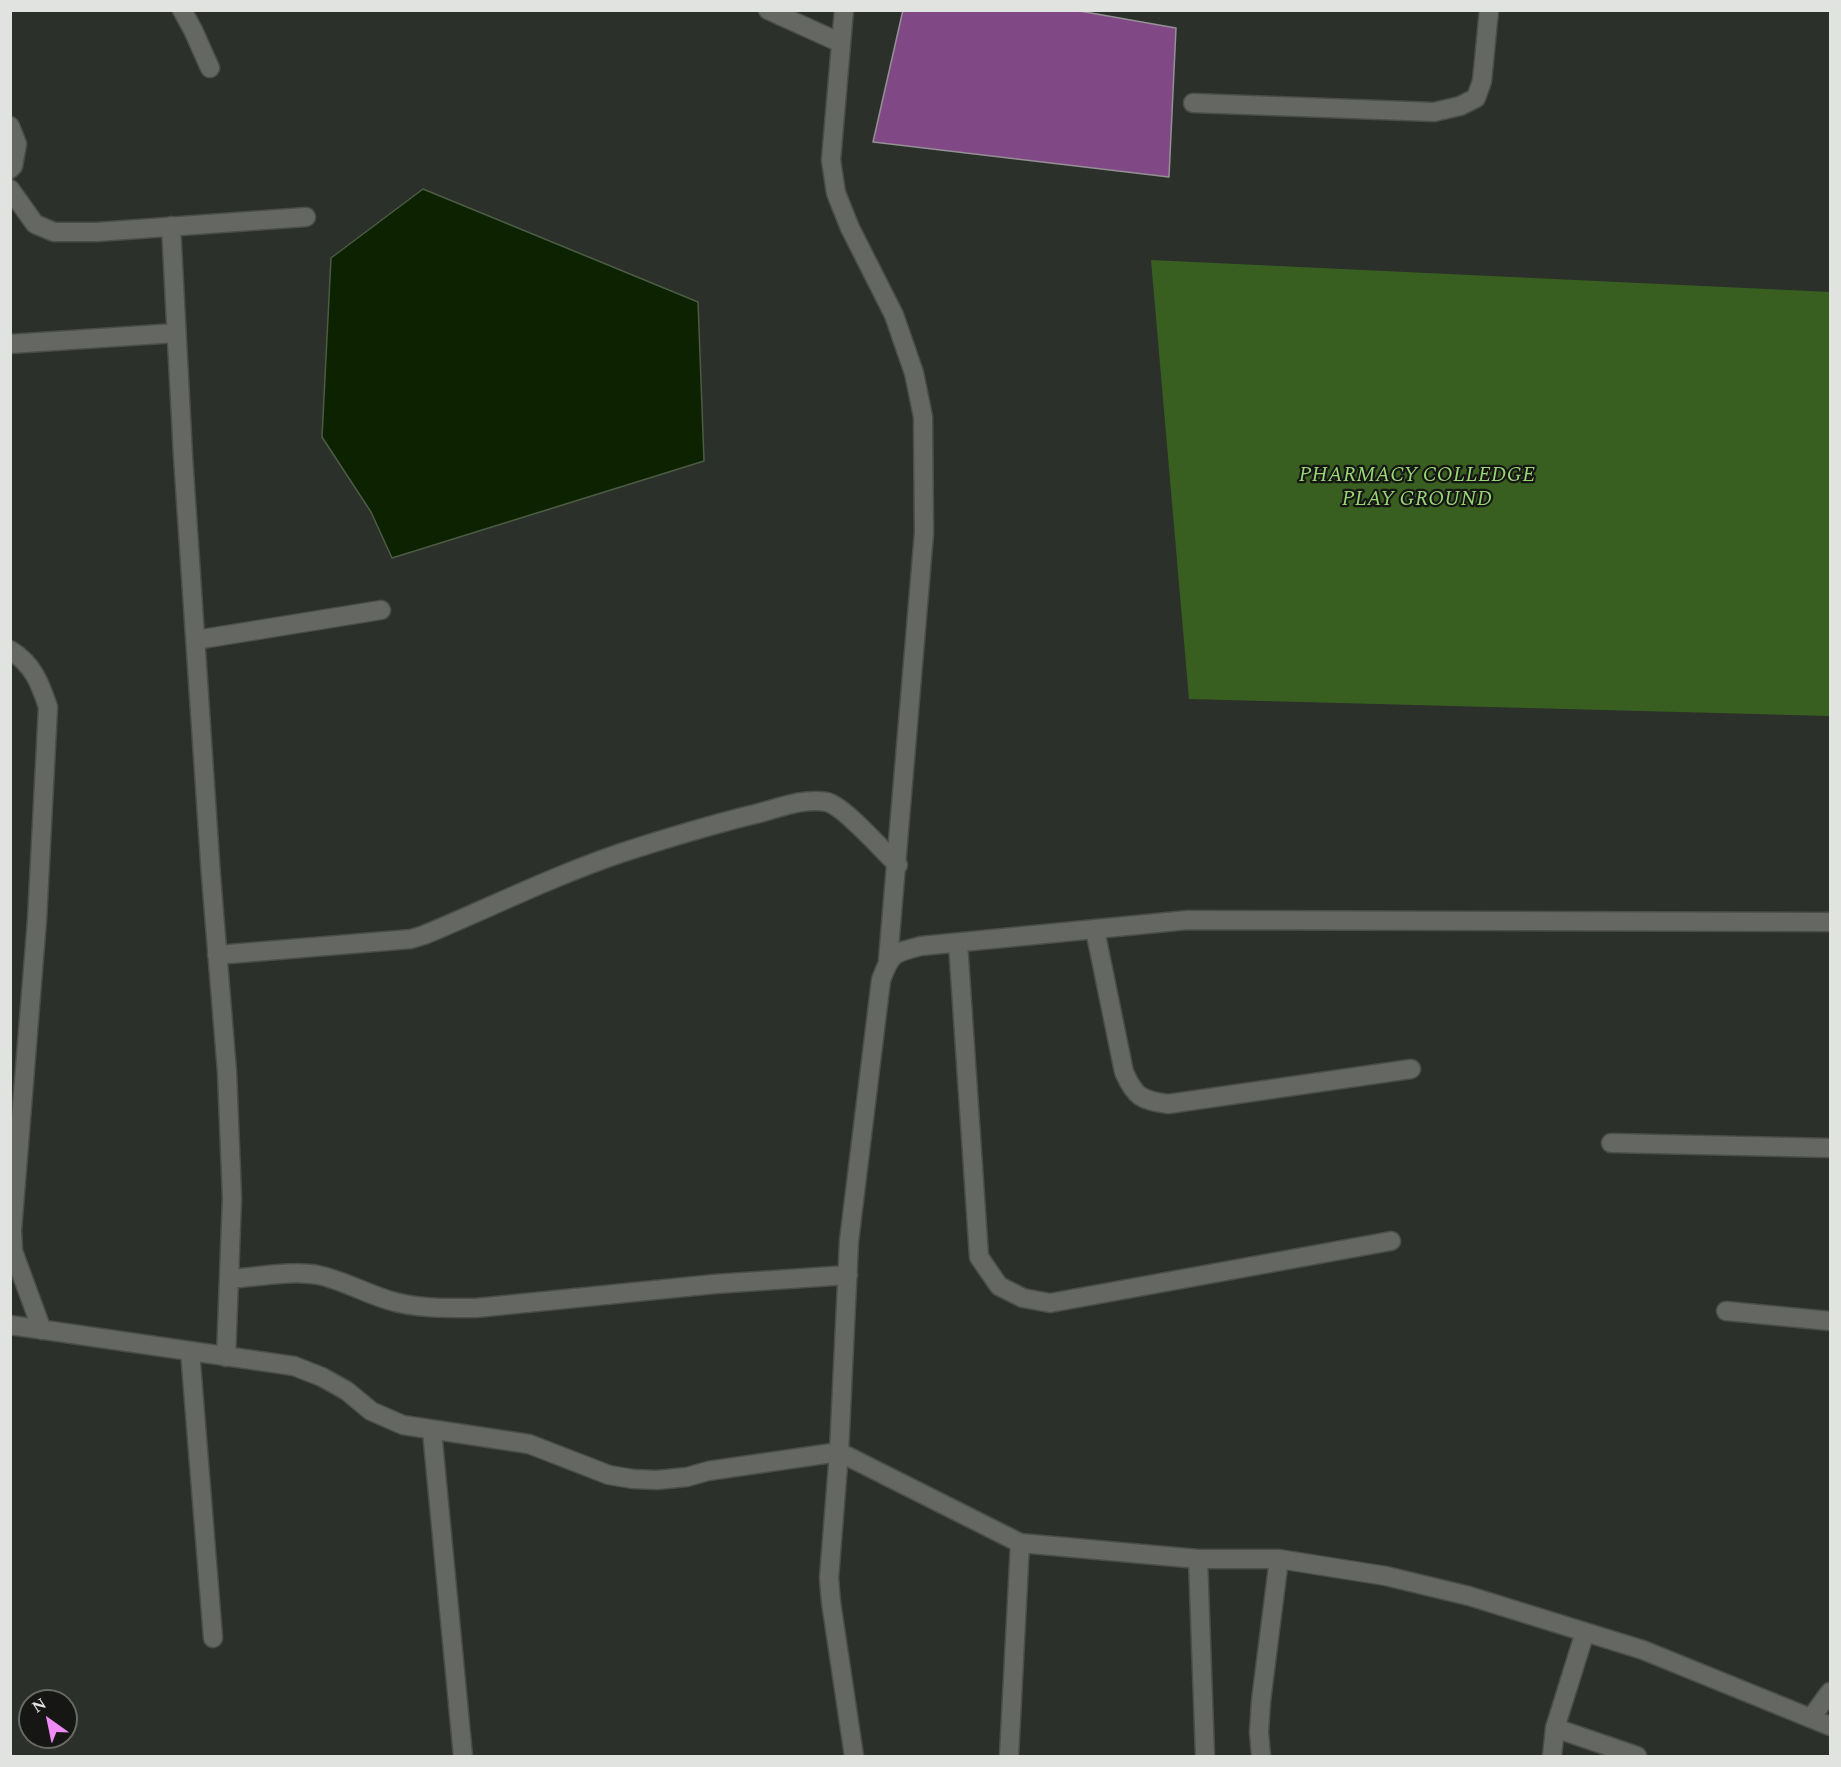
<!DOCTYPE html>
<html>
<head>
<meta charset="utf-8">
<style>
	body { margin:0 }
	#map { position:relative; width:1841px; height:1767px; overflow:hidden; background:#2c302b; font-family:Spectral,serif }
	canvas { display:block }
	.frame { position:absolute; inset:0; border:12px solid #e1e3e0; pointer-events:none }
	.north { position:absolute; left:18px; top:1689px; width:60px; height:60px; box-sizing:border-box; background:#161715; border:2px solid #676966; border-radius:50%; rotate:327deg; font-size:16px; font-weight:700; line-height:24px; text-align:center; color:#e1e3e0 }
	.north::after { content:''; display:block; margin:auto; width:21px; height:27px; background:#ef8bf7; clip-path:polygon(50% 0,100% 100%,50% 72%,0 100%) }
</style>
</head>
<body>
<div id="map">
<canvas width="1841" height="1767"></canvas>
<div class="frame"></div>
<div class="north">N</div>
</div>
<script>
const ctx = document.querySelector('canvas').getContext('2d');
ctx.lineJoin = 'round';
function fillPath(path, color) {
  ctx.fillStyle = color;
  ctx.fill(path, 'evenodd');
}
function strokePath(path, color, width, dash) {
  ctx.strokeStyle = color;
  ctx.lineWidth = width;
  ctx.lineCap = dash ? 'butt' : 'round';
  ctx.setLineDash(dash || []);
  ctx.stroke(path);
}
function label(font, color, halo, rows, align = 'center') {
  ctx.font = font + ' Spectral,serif';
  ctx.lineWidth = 4.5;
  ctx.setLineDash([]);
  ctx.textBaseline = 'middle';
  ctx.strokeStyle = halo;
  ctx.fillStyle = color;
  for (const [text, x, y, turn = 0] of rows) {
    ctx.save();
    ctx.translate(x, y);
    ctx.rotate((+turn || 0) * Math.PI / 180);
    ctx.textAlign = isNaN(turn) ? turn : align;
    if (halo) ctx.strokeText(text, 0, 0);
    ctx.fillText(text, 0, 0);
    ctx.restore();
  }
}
const green = new Path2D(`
	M1151 260 1830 292V716L1189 699Z`);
const water = new Path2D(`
	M423 189 698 302 704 461 392 558 371 512 322 437 331 258Z`);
const building = new Path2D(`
	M903 10H1074L1176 28 1169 177 873 142Z`);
const lane = new Path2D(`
	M1193 103 1434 112 1460 106 1476 98 1482 81 1489 10`);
const street = new Path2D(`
	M182 10 193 30 210 68
	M768 10 841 43
	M844 10 831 160 836 193 850 228 894 315 914 373 923 417 924 533 888 960
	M10 126 17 144 13 166 10 169
	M10 189 35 224 54 232H97L306 217
	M171 226 183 456 211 876 227 1072 232 1198 226 1357
	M10 344 176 333
	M196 640 381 610
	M10 650C33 664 40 683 48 707L37 920 12 1230 13 1251 42 1330
	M1095 930 1124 1072C1135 1097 1141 1100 1168 1104L1411 1069
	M958 943 979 1257 999 1286 1023 1298 1050 1303 1391 1241
	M217 955 411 939 424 935C489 908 553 876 621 853 664 839 707 826 751 815 774 810 803 797 827 802 844 806 883 851 898 865
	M1611 1143 1830 1148
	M230 1279C257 1277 292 1270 318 1275 342 1280 365 1293 388 1300 416 1309 448 1308 476 1308L715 1284 848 1275
	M1726 1311 1830 1321
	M10 1325 294 1366 322 1377 347 1391 371 1411 403 1425 529 1444 609 1475 633 1479 657 1480 687 1477 708 1471 839 1452 1020 1543 1198 1559H1279L1386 1576 1469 1596 1643 1650 1830 1726
	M190 1351 213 1638
	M432 1431 463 1756
	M1198 1559 1205 1756
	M1811 1718 1830 1692
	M1555 1728 1637 1756
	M854 1756 831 1602 829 1578 839 1452 849 1241 881 980C891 953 893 953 921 946L1188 920 1830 922
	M1009 1756 1020 1543
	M1261 1756 1259 1732 1261 1701 1279 1559
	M1552 1756 1555 1728 1585 1632`);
const parkNames = [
	["PHARMACY COLLEDGE",1417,477],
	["PLAY GROUND",1417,501]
];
fillPath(green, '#395f20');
fillPath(water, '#0c2200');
strokePath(water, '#4c5c43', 1.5);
fillPath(building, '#804985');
strokePath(building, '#959095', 1.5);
strokePath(lane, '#4a4d48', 21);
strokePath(street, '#4a4d48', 21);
strokePath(lane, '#646762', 18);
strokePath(street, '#646762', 18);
label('italic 21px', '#98d573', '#161715', parkNames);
</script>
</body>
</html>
